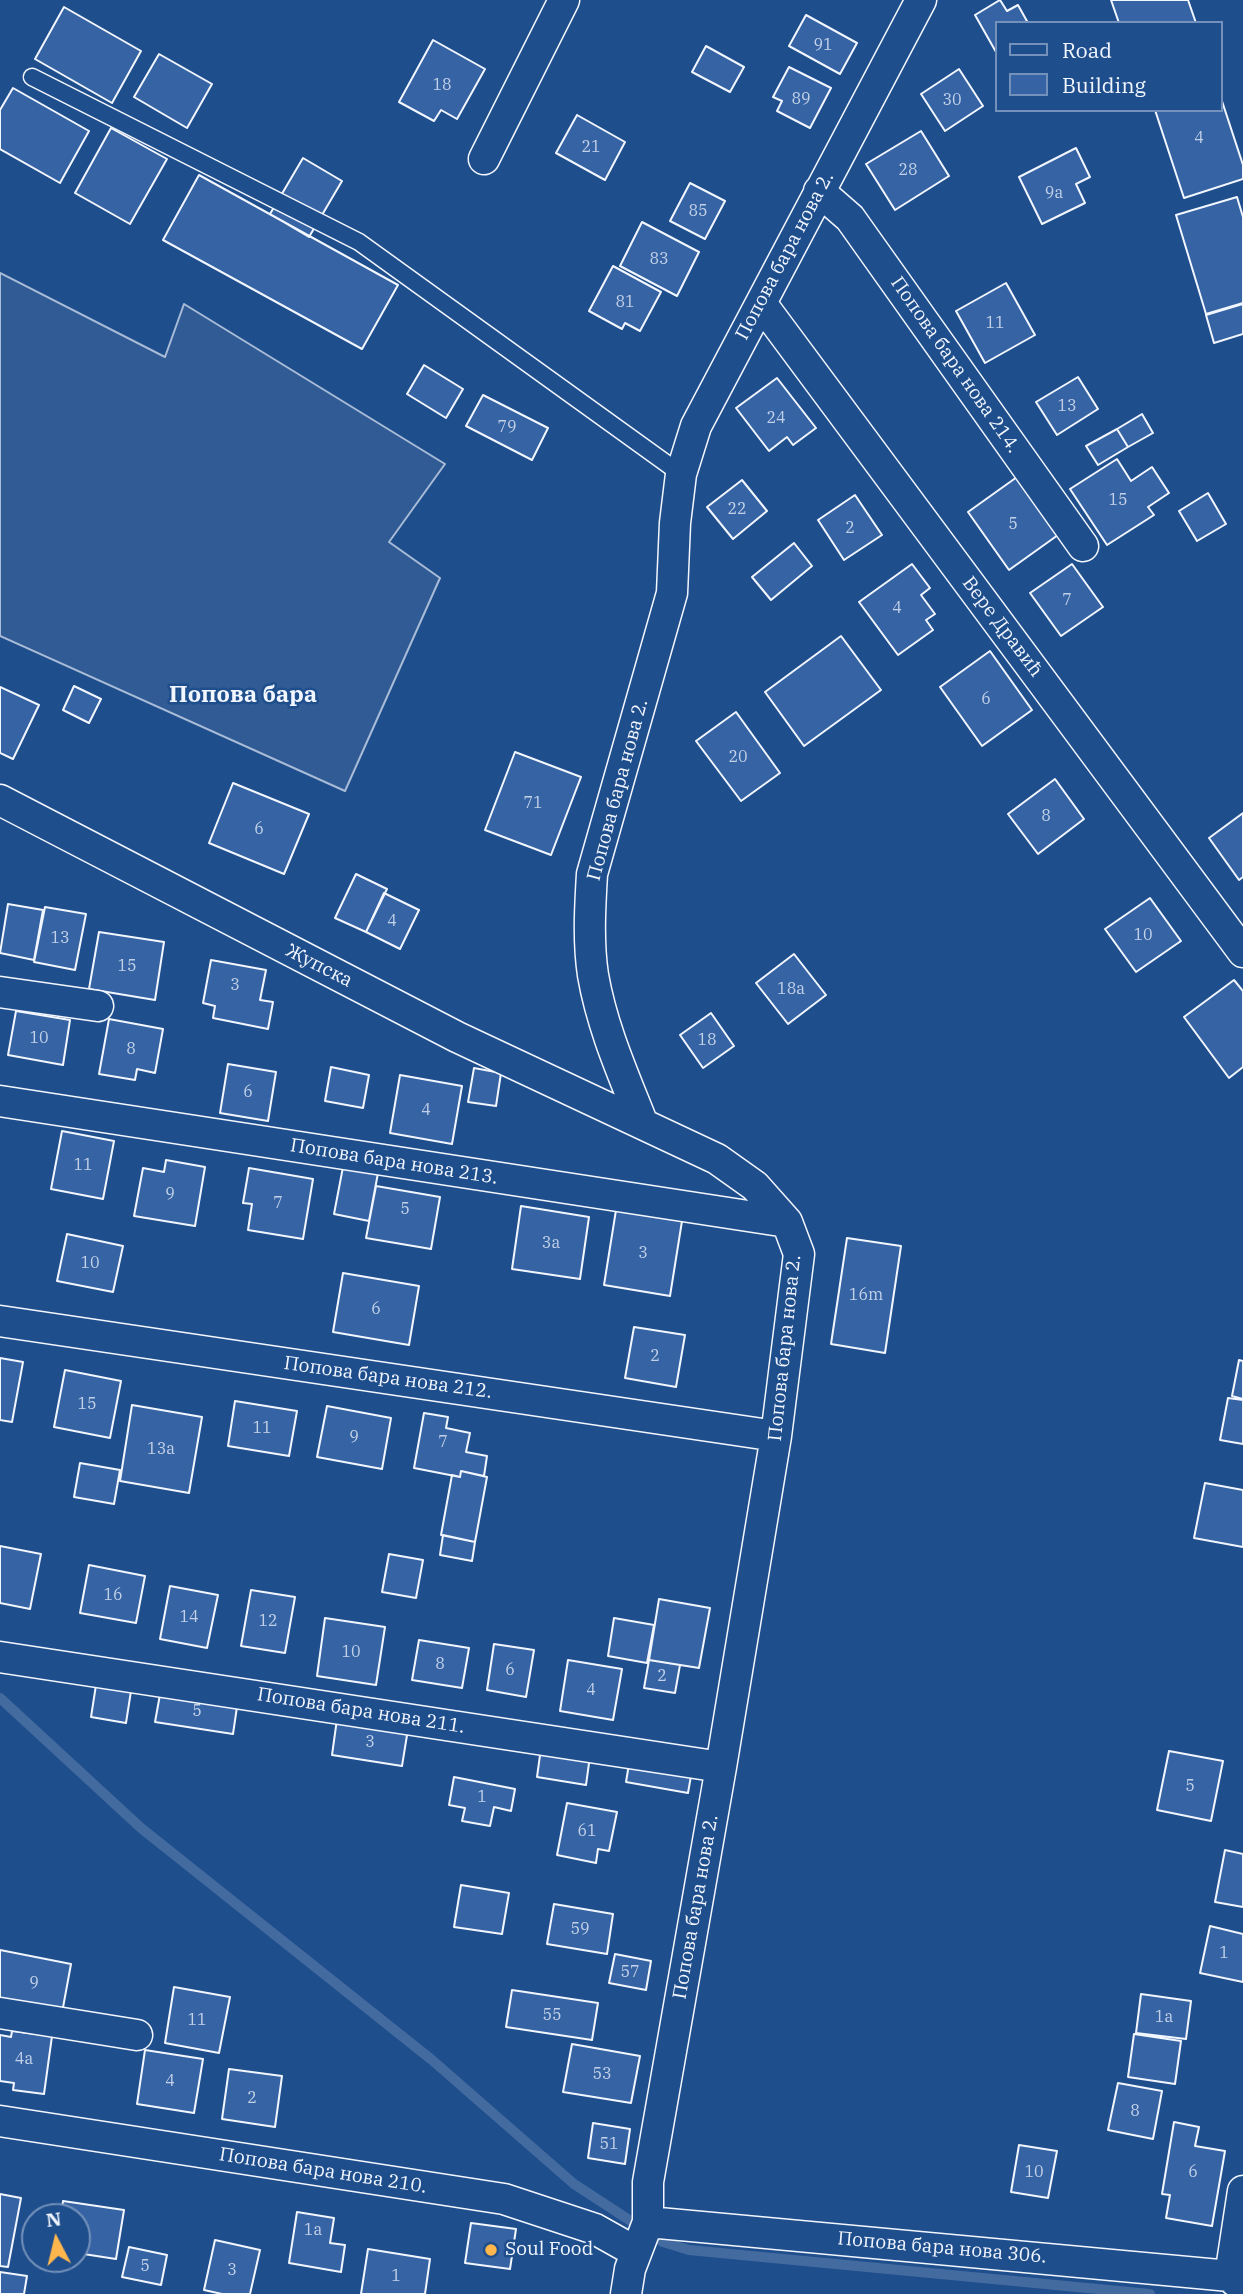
<!DOCTYPE html>
<html>
<head>
<meta charset="utf-8">
<style>
	body { margin:0 }
	#map { position:relative; width:1243px; height:2294px; overflow:hidden; background:#1f4e8c; font-family:"IBM Plex Serif",serif }
	canvas { display:block }
	.legend { position:absolute; left:995px; top:21px; width:228px; height:91px; box-sizing:border-box; background:#1f4e8c; border:2px solid #7391ba; margin:0; padding:9px 12px; list-style:none; font-size:21px; color:#f2f6ff }
	.legend li { display:flex; align-items:center; gap:14px; height:35px }
	.legend b { width:35px; border:2px solid #7391ba }
	.north { position:absolute; left:21px; top:2203px; width:70px; height:70px; box-sizing:border-box; background:#1f4e8c; border:2px solid #7391ba; border-radius:50%; rotate:353deg; font-size:19px; font-weight:700; line-height:28px; text-align:center; color:#f2f6ff }
	.north::after { content:''; display:block; margin:auto; width:24px; height:32px; background:#ffb74d; clip-path:polygon(50% 0,100% 100%,50% 72%,0 100%) }
</style>
</head>
<body>
<div id="map">
<canvas width="1243" height="2294"></canvas>
<ul class="legend">
<li><b style="height:9px;background:#1f4e8c"></b>Road</li>
<li><b style="height:19px;background:#3563a3"></b>Building</li>
</ul>
<div class="north">N</div>
</div>
<script>
const ctx = document.querySelector('canvas').getContext('2d');
ctx.lineJoin = 'round';
function fillPath(path, color) {
  ctx.fillStyle = color;
  ctx.fill(path, 'evenodd');
}
function strokePath(path, color, width, dash) {
  ctx.strokeStyle = color;
  ctx.lineWidth = width;
  ctx.lineCap = dash ? 'butt' : 'round';
  ctx.setLineDash(dash || []);
  ctx.stroke(path);
}
function label(font, color, halo, rows, align = 'center') {
  ctx.font = font + ' "IBM Plex Serif",serif';
  ctx.lineWidth = 5;
  ctx.setLineDash([]);
  ctx.textBaseline = 'middle';
  ctx.strokeStyle = halo;
  ctx.fillStyle = color;
  for (const [text, x, y, turn = 0] of rows) {
    ctx.save();
    ctx.translate(x, y);
    ctx.rotate((+turn || 0) * Math.PI / 180);
    ctx.textAlign = isNaN(turn) ? turn : align;
    if (halo) ctx.strokeText(text, 0, 0);
    ctx.fillText(text, 0, 0);
    ctx.restore();
  }
}
const built = new Path2D(`
	M0 273 165 357 184 304 445 464 389 542 440 578 345 791 0 636Z`);
const stream = new Path2D(`
	M0 1698 141 1828 432 2060 574 2184 663 2242 689 2250 1150 2294`);
const building = new Path2D(`
	M1000 0 1007 11 1018 5 1028 23H996V52L975 15Z
	M1111 0H1188L1196 23H1119Z
	M64 7 141 51 112 103 35 59Z
	M806 15 857 43 840 74 789 46Z
	M433 40 485 69 457 119 441 110 434 121 399 102Z
	M706 46 744 67 730 92 692 72Z
	M159 54 212 84 187 128 134 97Z
	M789 67 831 88 810 128 777 111 782 101 773 97Z
	M959 69 983 106 945 131 921 94Z
	M13 88 89 131 60 183 0 149V110Z
	M1220 95 1243 165V179L1184 198 1155 110H1220Z
	M577 115 625 142 605 180 556 153Z
	M111 128 167 159 130 224 75 193Z
	M921 131 949 176 895 210 866 164Z
	M1076 148 1090 177 1076 184 1085 203 1042 224 1019 177Z
	M303 158 342 181 309 237 270 214Z
	M199 175 398 285 362 349 163 240Z
	M690 183 725 201 705 239 670 221Z
	M1237 197 1243 217V303L1206 314 1176 215Z
	M642 222 699 252 677 296 620 266Z
	M613 266 661 292 640 331 625 323 622 329 589 311Z
	M1006 283 1035 335 985 363 956 311Z
	M1243 304V334L1214 343 1206 315Z
	M424 365 463 389 446 418 407 394Z
	M1078 377 1098 409 1057 435 1036 402Z
	M777 378 816 428 793 445 787 437 769 451 736 408Z
	M483 395 548 428 532 460 466 426Z
	M1142 414 1153 433 1128 447 1117 429Z
	M1117 429 1128 447 1098 465 1086 446Z
	M1117 459 1131 481 1152 467 1169 493 1148 507 1154 515 1107 545 1070 489Z
	M1017 477 1058 535 1009 570 968 512Z
	M742 480 767 511 733 539 707 507Z
	M1208 493 1226 524 1197 541 1179 511Z
	M855 495 882 535 844 560 818 520Z
	M794 543 812 566 771 600 752 577Z
	M912 564 930 588 921 595 935 614 926 620 933 630 898 655 859 602Z
	M1072 564 1103 607 1061 636 1030 593Z
	M841 636 881 690 804 746 765 692Z
	M990 651 1032 710 982 746 940 687Z
	M74 686 101 699 89 723 63 710Z
	M0 687 39 705 13 759 0 753Z
	M736 712 780 773 741 801 696 741Z
	M515 752 581 777 551 855 485 830Z
	M1055 779 1084 819 1038 854 1008 814Z
	M233 783 309 814 284 874 209 843Z
	M1243 813V877L1239 880 1209 838Z
	M356 874 387 889 366 932 335 918Z
	M384 893 419 910 400 949 366 932Z
	M1150 898 1181 941 1136 972 1105 929Z
	M8 904 43 910 34 960 0 953Z
	M45 907 86 914 75 970 34 962Z
	M99 932 164 942 155 1000 89 989Z
	M794 954 826 995 788 1024 756 983Z
	M211 960 266 970 260 1000 273 1002 268 1029 213 1018 215 1006 203 1003Z
	M1234 980 1243 991V1067L1229 1078 1184 1017Z
	M16 1011 70 1020 63 1065 8 1055Z
	M711 1013 734 1046 703 1068 680 1035Z
	M109 1019 163 1029 155 1073 137 1069 135 1080 99 1074Z
	M228 1064 276 1072 268 1121 220 1113Z
	M331 1067 369 1075 363 1108 325 1101Z
	M474 1068 501 1073 496 1106 468 1102Z
	M400 1075 462 1086 452 1144 390 1133Z
	M62 1131 114 1141 103 1199 51 1189Z
	M166 1160 205 1167 195 1226 134 1216 143 1168 164 1172Z
	M343 1167 378 1173 369 1221 334 1214Z
	M249 1168 313 1179 303 1239 248 1230 252 1204 243 1203Z
	M376 1186 440 1197 431 1249 366 1238Z
	M521 1206 589 1217 580 1279 512 1269Z
	M616 1210 682 1221 670 1296 604 1285Z
	M67 1234 123 1246 113 1292 57 1281Z
	M847 1238 901 1246 885 1353 831 1344Z
	M343 1273 419 1286 409 1345 333 1332Z
	M634 1327 685 1335 676 1387 625 1378Z
	M0 1358 23 1362 12 1422 0 1420Z
	M1239 1360 1243 1361V1399L1232 1396Z
	M65 1370 121 1381 110 1438 54 1427Z
	M1228 1398 1243 1400V1444L1220 1440Z
	M235 1401 297 1411 289 1456 228 1446Z
	M132 1405 202 1417 189 1493 120 1481Z
	M327 1406 391 1418 382 1469 317 1457Z
	M424 1413 448 1417 446 1428 470 1433 466 1452 487 1456 484 1476 461 1471 460 1477 414 1468Z
	M80 1463 120 1470 114 1504 74 1497Z
	M461 1471 487 1477 475 1542 441 1535 452 1475 460 1477Z
	M1205 1483 1243 1490V1547L1194 1538Z
	M443 1535 475 1542 472 1561 440 1555Z
	M0 1546 41 1554 30 1609 0 1603Z
	M389 1554 423 1560 416 1598 382 1592Z
	M89 1565 145 1576 136 1623 80 1613Z
	M170 1586 218 1595 207 1648 160 1639Z
	M251 1590 295 1597 285 1653 241 1646Z
	M659 1599 710 1608 699 1668 649 1660Z
	M325 1618 385 1627 376 1685 317 1676Z
	M614 1618 654 1625 647 1663 608 1656Z
	M419 1640 469 1648 462 1688 412 1680Z
	M494 1644 534 1650 526 1697 487 1690Z
	M568 1660 622 1669 613 1720 560 1711Z
	M649 1660 680 1665 675 1693 644 1688Z
	M96 1685 131 1691 126 1723 91 1717Z
	M161 1689 238 1700 233 1734 155 1722Z
	M337 1719 408 1729 402 1766 332 1755Z
	M541 1748 590 1756 586 1785 537 1777Z
	M1169 1751 1223 1761 1211 1821 1157 1810Z
	M630 1758 692 1770 688 1793 626 1782Z
	M454 1777 515 1789 511 1811 494 1807 490 1826 462 1821 465 1808 449 1805Z
	M567 1803 617 1812 609 1851 598 1849 596 1863 557 1855Z
	M1225 1850 1243 1854V1907L1215 1902Z
	M461 1885 509 1893 502 1934 454 1927Z
	M554 1904 613 1914 607 1954 547 1944Z
	M1210 1926 1243 1934V1982L1200 1973Z
	M0 1950 71 1964 62 2013 0 2002Z
	M615 1954 651 1961 646 1990 609 1983Z
	M174 1987 230 1997 219 2053 165 2043Z
	M512 1990 598 2003 592 2040 506 2027Z
	M1141 1994 1191 2001 1186 2039 1136 2033Z
	M12 2031 52 2036 44 2094 13 2090 14 2083 0 2081V2035L11 2037Z
	M1134 2034 1181 2041 1175 2084 1128 2077Z
	M572 2044 640 2056 631 2103 563 2092Z
	M145 2050 203 2059 194 2113 137 2104Z
	M229 2069 282 2076 275 2127 222 2119Z
	M1118 2083 1162 2091 1153 2139 1108 2130Z
	M1174 2122 1199 2127 1195 2146 1225 2151 1212 2226 1166 2218 1170 2195 1162 2194Z
	M593 2123 630 2129 625 2164 588 2158Z
	M1019 2145 1057 2151 1048 2198 1011 2192Z
	M0 2194 21 2198 8 2267 0 2266Z
	M63 2201 124 2210 116 2259 77 2253V2217H61Z
	M297 2212 334 2218 330 2243 345 2245 341 2272 289 2263Z
	M471 2223 516 2229 510 2269 465 2263Z
	M215 2240 260 2250 250 2294H222L204 2290Z
	M129 2247 167 2255 161 2285 122 2277Z
	M368 2249 430 2259 425 2294H361Z
	M0 2272 27 2276 24 2294H0Z`);
const lane = new Path2D(`
	M32 77 359 242 681 474`);
const street = new Path2D(`
	M484 159 564 0
	M819 191 850 218 1083 546
	M761 303 1243 952
	M0 800 457 1037 717 1159 755 1186 787 1222 799 1254 776 1436 721 1767 648 2182V2222L630 2269 626 2294
	M0 992 98 1006
	M0 1101 787 1222
	M642 1122C623 1074 602 1027 593 975 588 942 590 907 592 874L672 593 675 523 681 474 696 426 921 0
	M0 1321 776 1436
	M0 1657 721 1767
	M0 2013 137 2035
	M0 2121 504 2199 595 2229 636 2252
	M648 2222 1230 2276 1235 2281H1243
	M1230 2276 1243 2191`);
const markers = [
	[491,2250,7,"#ffb74d"]
];
const numberNames = [
	["91",823,45],
	["18",442,85],
	["89",801,99],
	["30",952,100],
	["4",1199,138],
	["21",591,147],
	["28",908,170],
	["9a",1054,193],
	["85",698,211],
	["83",659,259],
	["81",625,302],
	["11",995,323],
	["13",1067,406],
	["24",776,418],
	["79",507,427],
	["15",1118,500],
	["22",737,509],
	["5",1013,524],
	["2",850,528],
	["7",1067,600],
	["4",897,608],
	["6",986,699],
	["20",738,757],
	["71",533,803],
	["8",1046,816],
	["6",259,829],
	["4",392,921],
	["10",1143,935],
	["13",60,938],
	["15",127,966],
	["3",235,985],
	["18a",791,989],
	["10",39,1038],
	["18",707,1040],
	["8",131,1049],
	["6",248,1092],
	["4",426,1110],
	["11",83,1165],
	["9",170,1194],
	["7",278,1203],
	["5",405,1209],
	["3a",551,1243],
	["3",643,1253],
	["10",90,1263],
	["16m",866,1295],
	["6",376,1309],
	["2",655,1356],
	["15",87,1404],
	["11",262,1428],
	["9",354,1437],
	["7",443,1442],
	["13a",161,1449],
	["16",113,1595],
	["14",189,1617],
	["12",268,1621],
	["10",351,1652],
	["8",440,1664],
	["6",510,1670],
	["2",662,1676],
	["4",591,1690],
	["5",197,1711],
	["3",370,1742],
	["5",1190,1786],
	["1",482,1797],
	["61",587,1831],
	["59",580,1929],
	["1",1224,1953],
	["57",630,1972],
	["9",34,1983],
	["55",552,2015],
	["1a",1164,2017],
	["11",197,2020],
	["4a",24,2059],
	["53",602,2074],
	["4",170,2081],
	["2",252,2098],
	["8",1135,2111],
	["51",609,2144],
	["10",1034,2172],
	["6",1193,2172],
	["1a",313,2230],
	["5",145,2266],
	["3",232,2270],
	["1",396,2276]
];
const streetNames = [
	["Попова бара нова 2.",785,256,-62],
	["Попова бара нова 214.",955,365,55],
	["Вере Дравић",1002,627,53],
	["Попова бара нова 2.",618,790,-75],
	["Жупска",319,966,27],
	["Попова бара нова 213.",394,1162,9],
	["Попова бара нова 2.",785,1348,-84],
	["Попова бара нова 212.",388,1378,8],
	["Попова бара нова 211.",361,1711,9],
	["Попова бара нова 2.",696,1907,-80],
	["Попова бара нова 210.",323,2171,9],
	["Попова бара нова 306.",942,2248,5]
];
const poiNames = [
	["Soul Food",505,2250]
];
const quarterNames = [
	["Попова бара",243,695]
];
fillPath(built, '#305b95');
strokePath(built, '#a8bbd7', 2);
strokePath(stream, '#446ba0', 10);
fillPath(building, '#3563a3');
strokePath(building, '#f2f6ff', 2);
strokePath(lane, '#f2f6ff', 19);
strokePath(street, '#f2f6ff', 33);
strokePath(lane, '#1f4e8c', 16);
strokePath(street, '#1f4e8c', 30);
for (const [x, y, r, color] of markers) {
  const dot = new Path2D();
  dot.arc(x, y, r, 0, 2 * Math.PI);
  ctx.fillStyle = color;
  ctx.fill(dot);
  strokePath(dot, '#1f4e8c', 2.5);
}
label('16px', '#c3d1e8', null, numberNames);
label('19px', '#f2f6ff', '#1f4e8c', streetNames);
label('19px', '#f2f6ff', '#1f4e8c', poiNames, 'left');
label('bold 23px', '#f2f6ff', '#1f4e8c', quarterNames);
</script>
</body>
</html>
